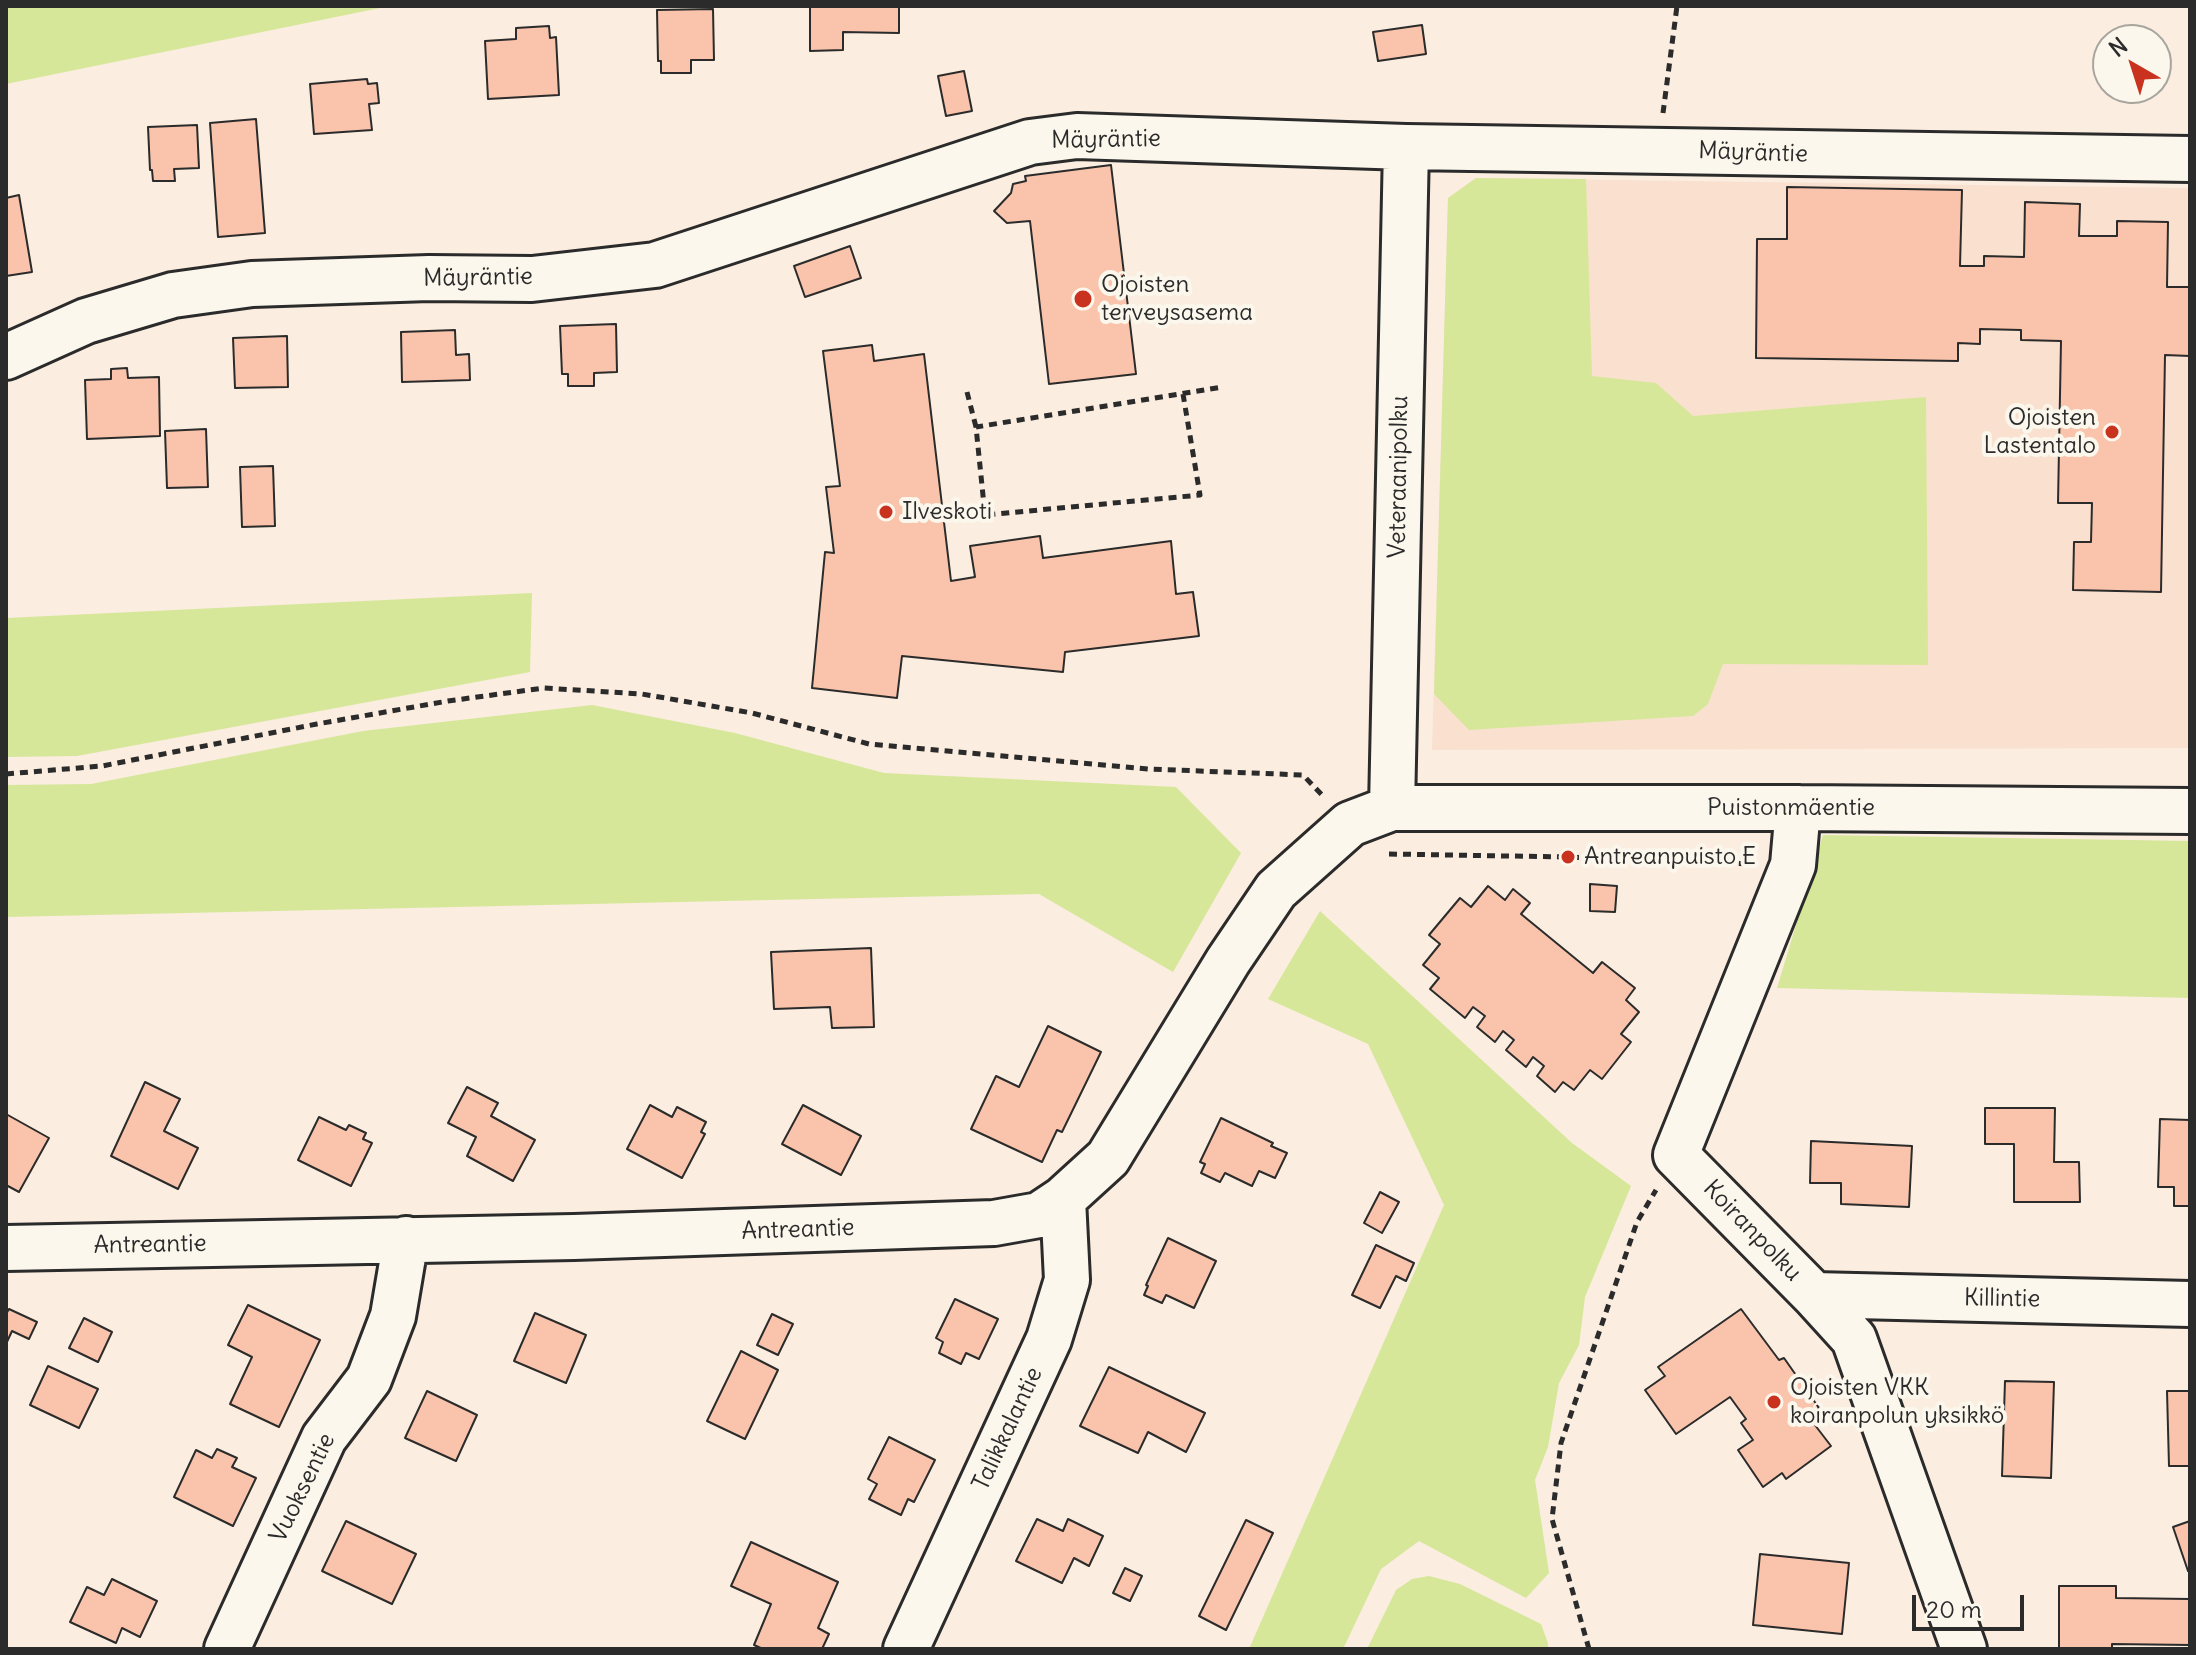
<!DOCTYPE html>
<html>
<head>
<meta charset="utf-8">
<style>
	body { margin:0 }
	#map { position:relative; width:2196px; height:1655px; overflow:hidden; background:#fbeddf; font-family:Delius,sans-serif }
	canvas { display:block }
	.frame { position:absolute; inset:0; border:8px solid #2b2b2b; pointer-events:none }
	.north { position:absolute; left:2092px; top:24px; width:80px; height:80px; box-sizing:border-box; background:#fbf7ec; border:2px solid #a8a59f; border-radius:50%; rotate:321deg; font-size:22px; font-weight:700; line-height:32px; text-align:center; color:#2b2b2b }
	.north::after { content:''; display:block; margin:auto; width:28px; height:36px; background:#c8321e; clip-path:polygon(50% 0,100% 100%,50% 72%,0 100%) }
	.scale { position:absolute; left:1912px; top:1595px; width:112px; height:36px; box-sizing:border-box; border:4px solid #2b2b2b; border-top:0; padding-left:10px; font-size:24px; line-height:28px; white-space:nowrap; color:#2b2b2b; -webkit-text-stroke:6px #fbf7ec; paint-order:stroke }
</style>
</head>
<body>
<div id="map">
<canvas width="2196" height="1655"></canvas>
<div class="frame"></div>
<div class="north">N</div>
<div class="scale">20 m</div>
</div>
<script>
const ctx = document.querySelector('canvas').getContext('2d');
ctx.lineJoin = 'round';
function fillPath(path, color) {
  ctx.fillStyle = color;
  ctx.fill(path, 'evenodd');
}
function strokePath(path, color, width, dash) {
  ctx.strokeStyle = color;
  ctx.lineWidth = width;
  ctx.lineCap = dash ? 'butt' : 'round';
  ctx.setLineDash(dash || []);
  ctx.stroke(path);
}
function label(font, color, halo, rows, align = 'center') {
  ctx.font = font + ' Delius,sans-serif';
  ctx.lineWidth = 8;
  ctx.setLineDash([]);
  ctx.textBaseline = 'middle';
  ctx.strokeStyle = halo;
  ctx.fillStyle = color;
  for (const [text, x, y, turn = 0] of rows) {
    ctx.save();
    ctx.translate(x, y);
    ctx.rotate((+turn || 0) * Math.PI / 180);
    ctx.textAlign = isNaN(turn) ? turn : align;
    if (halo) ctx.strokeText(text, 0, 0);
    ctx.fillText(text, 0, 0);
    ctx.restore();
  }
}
const built = new Path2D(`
	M1476 178 2190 188V748L1432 750 1448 198Z`);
const green = new Path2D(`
	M6 6H390L6 84Z
	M1476 178 1586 179 1592 376 1656 383 1693 416 1926 397 1928 665 1723 664 1708 704 1693 716 1469 730 1434 694 1448 198Z
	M532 593 530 672 77 756 6 757V618Z
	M592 705 735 733 884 773 1176 787 1241 853 1173 972 1039 894 6 917V785L91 784 363 731Z
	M1823 835 2190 841V998L1777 988Z
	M1320 911 1572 1143 1631 1186 1585 1297 1579 1345 1559 1383 1548 1447 1535 1480 1549 1573 1526 1598 1419 1541 1381 1569 1343 1649H1249L1444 1205 1368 1044 1268 999Z
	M1429 1576 1460 1584 1541 1624 1548 1643V1649H1367L1396 1590 1412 1579Z`);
const building = new Path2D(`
	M810 6H899V33L843 32V50L810 51Z
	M713 9 714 60H691V73H661V61H658L657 10Z
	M1422 25 1426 54 1378 61 1373 32Z
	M549 26 550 38 556 37 559 95 488 99 485 41 516 39V28Z
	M964 71 972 111 946 116 938 76Z
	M367 79 368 84 377 83 379 103 369 104 372 130 314 134 310 84Z
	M256 119 265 233 218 237 210 123Z
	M197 125 199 168 174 169 175 181H153L152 170H150L148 127Z
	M1111 165 1136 374 1049 384 1030 221 1007 223 994 211 1011 193 1013 184 1026 181 1025 176Z
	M1787 187 1962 190 1960 266H1984V256L2024 257 2025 202 2080 204 2079 236H2117V221L2168 222 2167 287H2190V356L2165 355 2161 592 2073 590 2074 542H2091L2092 503H2058L2061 341 2021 340V330L1980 329V344L1958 343V361L1756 358 1757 239H1787Z
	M19 195 32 272 6 276V198Z
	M850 246 861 278 805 297 794 266Z
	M616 324 617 372 594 373V386H568V374H562L560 326Z
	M455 330 456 355 469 354 470 380 402 382 401 332Z
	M287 336 288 387 235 388 233 338Z
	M872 345 874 361 924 354 951 581 975 577 970 546 1040 536 1043 558 1171 541 1176 594 1193 592 1199 636 1065 652 1063 672 902 656 897 698 812 688 825 552 834 553 826 487 840 486 823 351Z
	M127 368 128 378 159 377 160 436 87 439 85 380 111 379V369Z
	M206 429 208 487 167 488 165 431Z
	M273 466 275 526 242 527 240 467Z
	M1590 884 1617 886 1615 912 1590 911Z
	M1488 886 1505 900 1513 889 1530 903 1521 914 1593 973 1602 962 1635 988 1626 1000 1639 1012 1621 1034 1631 1042 1602 1079 1590 1070 1574 1090 1563 1082 1555 1092 1537 1076 1544 1066 1533 1057 1526 1067 1506 1050 1514 1040 1503 1031 1495 1042 1477 1027 1485 1016 1473 1007 1465 1018 1430 989 1439 978 1423 965 1440 944 1429 935 1460 898 1471 907Z
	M871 948 874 1027 832 1028 830 1007 774 1009 771 952Z
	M1048 1026 1101 1052 1062 1132 1057 1130 1042 1162 971 1129 996 1076 1019 1087Z
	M145 1082 180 1099 164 1131 198 1148 178 1189 111 1156Z
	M467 1087 498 1103 491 1116 535 1140 513 1181 467 1156 476 1137 448 1123Z
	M650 1105 672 1117 677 1107 706 1122 701 1132 705 1134 682 1178 627 1149Z
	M803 1105 861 1136 841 1175 782 1144Z
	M1985 1108H2055L2054 1162H2079L2080 1202H2014V1144H1985Z
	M6 1114 49 1138 19 1192 6 1185Z
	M319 1117 346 1130 349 1125 366 1133 363 1139 372 1143 351 1186 298 1160Z
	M1221 1118 1273 1143 1271 1146 1287 1153 1275 1178 1259 1171 1252 1186 1225 1173 1220 1182 1201 1173 1205 1164 1200 1162Z
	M2160 1119 2190 1120V1206H2174V1187H2158Z
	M1811 1141 1912 1146 1909 1207 1841 1204V1183H1810Z
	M1380 1192 1399 1202 1382 1233 1364 1223Z
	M1168 1238 1216 1261 1194 1308 1166 1295 1162 1303 1144 1295 1148 1286 1146 1285Z
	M1376 1245 1414 1263 1406 1281 1396 1276 1380 1308 1352 1295Z
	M955 1299 998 1319 979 1359 966 1353 961 1364 939 1353 943 1342 936 1338Z
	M248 1305 320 1340 279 1427 230 1404 252 1357 228 1345Z
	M9 1309 37 1322 29 1339 12 1331 6 1344V1314Z
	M1741 1309 1779 1360 1784 1358 1819 1408 1808 1416 1831 1446 1786 1479 1782 1473 1763 1487 1738 1450 1753 1440 1741 1423 1746 1419 1730 1397 1676 1434 1645 1390 1665 1376 1658 1367Z
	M535 1313 586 1335 566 1383 514 1361Z
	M772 1314 793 1324 778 1355 757 1345Z
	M84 1318 112 1332 98 1362 69 1348Z
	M741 1351 778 1370 745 1439 707 1421Z
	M48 1366 98 1389 79 1428 30 1405Z
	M1109 1367 1205 1413 1186 1452 1148 1432 1138 1453 1080 1426Z
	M2005 1381 2054 1382 2051 1478 2002 1476Z
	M427 1391 477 1415 456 1461 405 1438Z
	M2167 1391H2190V1466H2169Z
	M889 1437 935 1460 914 1502 908 1499 901 1515 869 1499 877 1484 868 1479Z
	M217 1449 237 1458 232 1467 256 1478 233 1526 174 1497 196 1450 212 1458Z
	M1037 1519 1063 1531 1068 1519 1103 1536 1089 1566 1074 1558 1062 1583 1016 1561Z
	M1246 1520 1273 1533 1226 1630 1199 1616Z
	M346 1521 416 1554 392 1604 322 1571Z
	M2190 1521V1570L2188 1571 2173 1527Z
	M751 1542 838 1582 818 1628 829 1634 822 1649H763L754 1645 771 1604 731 1586Z
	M1760 1554 1849 1563 1842 1634 1753 1625Z
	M1125 1568 1142 1576 1130 1601 1113 1593Z
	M112 1579 157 1601 140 1637 122 1628 116 1643 70 1622 87 1587 104 1595Z
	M2059 1586H2116V1598L2190 1599V1645L2112 1644V1649H2059Z`);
const path = new Path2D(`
	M1663 113 1677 6
	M967 392 976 427
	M1183 394 1200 495 985 515 976 427 1223 387
	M6 774 102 766 317 724 448 701 544 688 642 694 752 713 869 744 1148 769 1303 775 1322 795
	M1389 854 1568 857 1751 864
	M1589 1649 1552 1519 1561 1443 1637 1222 1656 1190`);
const minor = new Path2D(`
	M6 357 86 321 173 295 252 284 429 278 532 279 655 265 1030 142 1077 136 1406 147 2190 159
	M1392 808 1406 147
	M1798 808 1793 865 1676 1155 1814 1295 1854 1339 1964 1649
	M6 1248 574 1237 994 1223 1039 1215 1063 1199 1108 1158 1228 961 1276 890 1350 824 1392 808H1798L2190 811
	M1814 1295 2190 1304
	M227 1649 324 1438 369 1379 393 1316 406 1239
	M906 1649 1049 1339 1067 1280 1063 1199`);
const markers = [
	[1083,299,10,"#c8321e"],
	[2112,432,8,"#c8321e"],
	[886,512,8,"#c8321e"],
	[1568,857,8,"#c8321e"],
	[1774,1402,8,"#c8321e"]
];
const streetNames = [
	["Mäyräntie",1106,140,-1],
	["Mäyräntie",1753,153,2],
	["Mäyräntie",478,278,-1],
	["Veteraanipolku",1399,477,-89],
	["Puistonmäentie",1791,808],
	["Antreantie",798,1230,-2],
	["Koiranpolku",1752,1231,46],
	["Antreantie",150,1245,-1],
	["Killintie",2002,1299,1],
	["Talikkalantie",1008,1429,-65],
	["Vuoksentie",303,1488,-64]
];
const poiNames = [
	["Ojoisten",1101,285],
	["terveysasema",1101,313],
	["Ojoisten",2096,418,"right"],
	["Lastentalo",2096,446,"right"],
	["Ilveskoti",902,512],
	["Antreanpuisto E",1584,857],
	["Ojoisten VKK",1790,1388],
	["koiranpolun yksikkö",1790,1416]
];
fillPath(built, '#fae1cf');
fillPath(green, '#d6e79a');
fillPath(building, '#f9c4ab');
strokePath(building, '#2b2b2b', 2);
strokePath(minor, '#2b2b2b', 50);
strokePath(path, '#2b2b2b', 5, [8, 6]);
strokePath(minor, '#fbf7ec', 44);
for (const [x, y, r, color] of markers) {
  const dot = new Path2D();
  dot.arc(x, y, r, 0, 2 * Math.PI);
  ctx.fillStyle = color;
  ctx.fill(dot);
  strokePath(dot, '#fbf7ec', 3);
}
label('24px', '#2b2b2b', '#fbf7ec', streetNames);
label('24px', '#2b2b2b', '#fbf7ec', poiNames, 'left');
</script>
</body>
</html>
